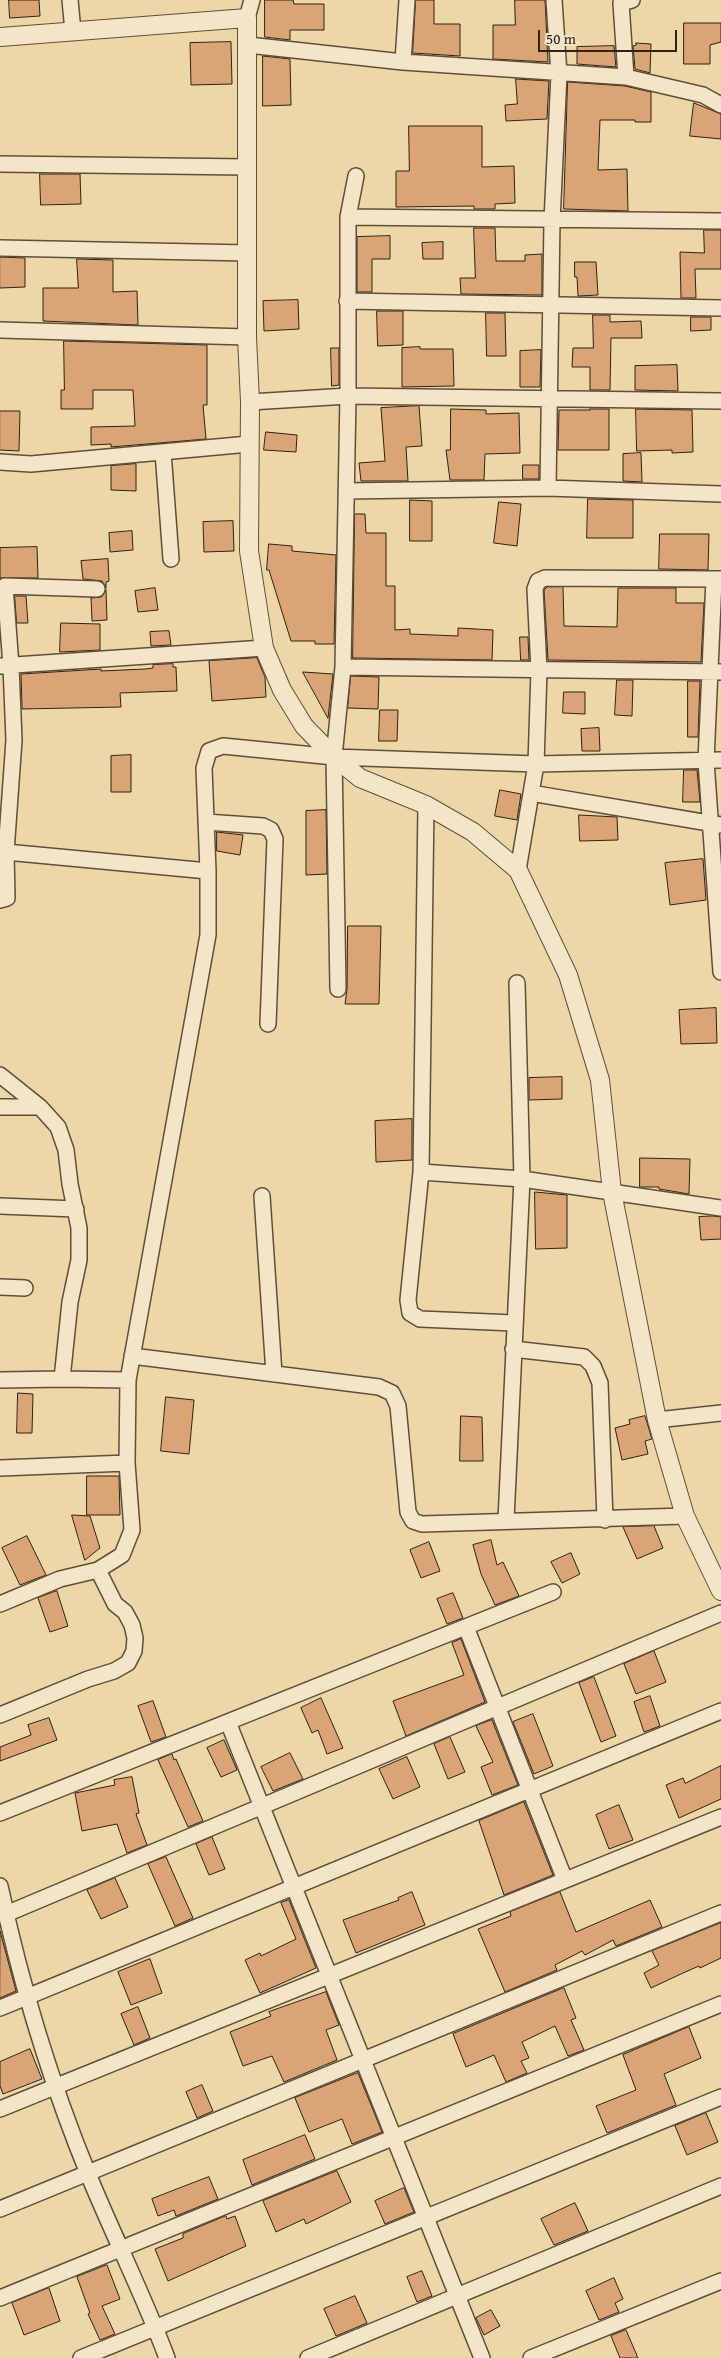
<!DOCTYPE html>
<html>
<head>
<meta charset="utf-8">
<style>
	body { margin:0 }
	#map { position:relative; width:721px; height:2358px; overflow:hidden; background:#edd7a7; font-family:"Gentium Book Plus",serif }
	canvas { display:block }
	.scale { position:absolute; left:538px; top:30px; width:139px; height:22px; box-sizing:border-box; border:2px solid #2e2217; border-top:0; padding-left:6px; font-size:15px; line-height:18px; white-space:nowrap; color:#2e2217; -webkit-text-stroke:4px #f3e5c6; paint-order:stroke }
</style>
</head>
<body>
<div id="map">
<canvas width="721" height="2358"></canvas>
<div class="scale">50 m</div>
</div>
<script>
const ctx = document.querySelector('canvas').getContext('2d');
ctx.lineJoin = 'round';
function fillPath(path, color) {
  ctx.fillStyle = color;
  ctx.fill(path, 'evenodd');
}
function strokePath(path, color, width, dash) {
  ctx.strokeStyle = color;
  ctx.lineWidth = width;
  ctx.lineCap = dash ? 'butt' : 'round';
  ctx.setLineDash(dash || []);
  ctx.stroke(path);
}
const building = new Path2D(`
	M9 0H39L40 16 10 18Z
	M265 0H293L294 4H324V30H290V40L265 37Z
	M416 0H434V24H460V56L413 53Z
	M515 0H545L548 62 493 59V25H515Z
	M684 23H721V42L710 45V64H684Z
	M231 42 232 84 191 85 190 43Z
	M636 43 651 44 650 73 635 69 633 46 636 45Z
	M614 46 616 67 577 64V47Z
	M263 56 290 59 291 105 263 106Z
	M516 79 549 81 547 119 506 121 505 105 517 104Z
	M568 82 625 86 651 92V122H635V120H600L598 170 627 169 628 211 564 209Z
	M694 103 721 114V139L690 136Z
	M409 126H482V167L514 166 515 203 495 204V209H474V206L396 207V171H409Z
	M40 174H80L81 204 41 205Z
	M474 228H495L496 261H525V255L542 254V295L461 294 460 278H475Z
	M704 230H721V269H695L696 298H681L680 252 704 253Z
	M390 236V259H372V292H357V237Z
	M443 242V259H423L422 243Z
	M0 257 25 258V287L0 288Z
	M77 259 113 260V292L137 291 138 325 43 321V288H78Z
	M575 262H596L598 295 578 296 577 277H575Z
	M298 300 299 329 264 331 263 301Z
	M377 311H403V345L378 346Z
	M486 313H505L506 356H487Z
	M593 315H610V322L641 321 642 338H611L610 390H590V367H572L573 348H593Z
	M691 317H711V330L691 331Z
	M64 341 207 345V405H203L206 439 111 447V444L91 445V427L135 426 133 390H93V409H61V390H64Z
	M420 347V349H453L454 386 402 387V348Z
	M331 348H339V385L332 386Z
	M541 350 540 387H520V351Z
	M677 365 678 391 635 390V366Z
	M419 406 422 446 406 447 408 481H361L359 463 385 461 381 408Z
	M451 409 486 410V414L519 413 520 453 485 454 484 480H450L446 450H450Z
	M590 409H609V450H558L559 410H590Z
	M636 409 692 410 693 452 672 453V450L637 451Z
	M0 411H20L19 451 0 450Z
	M266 432 297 435 296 452 264 450Z
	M641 453 642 482 623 481V454Z
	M136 464V491L111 490V466Z
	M523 465H539V479H523Z
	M588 499 633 500V538H587Z
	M410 500 432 501V541H410Z
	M499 502 521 504 517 546 494 543Z
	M355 514H365L366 533H386V586H395V630L410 629V634L458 636V628L493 630 492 660 353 658Z
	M233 521 234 551 204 552 203 522Z
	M132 531 133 550 110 552 109 533Z
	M660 534H709L708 570 659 569Z
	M269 544 292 546V551L336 555 334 644H315V641H291L269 570H267Z
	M37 547 38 578H0V548Z
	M108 559 109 581 106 582V588L102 581 83 579 81 561Z
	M563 587 564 626 617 627 618 588H676V603H704L701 662 548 660 544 590 547 587Z
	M155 588 158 610 138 612 135 591Z
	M106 590 107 620 92 621 91 598 101 597Z
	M15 596H26L28 623H17Z
	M61 623 100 624V650L60 652Z
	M169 631 171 645 151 646 150 632Z
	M520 637H528L529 660H521Z
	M257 658 265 677 266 697 212 701 209 661Z
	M173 664V667H176L177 691 120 693 121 707 22 709 21 674 101 669V671L145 669 153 668V665Z
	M303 672 333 674 328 718Z
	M351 676 379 677 378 709 348 708Z
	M617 680H633L632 716 615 715Z
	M688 681H700L698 737H688Z
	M564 692H585V714L563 713Z
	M380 710H398L397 741H379Z
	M599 728 600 751H582L581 729Z
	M131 755V792H111V756Z
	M684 770H697L700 802H683Z
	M500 790 521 794 517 820 495 816Z
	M326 810 327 874 306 875V811Z
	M579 815 617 817 618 840 580 841Z
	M217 832 243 835 240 855 217 851Z
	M703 859 706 900 670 905 665 863Z
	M348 926H381L379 1004H345L347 989Z
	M716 1008 717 1043 681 1044 679 1010Z
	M562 1077V1099L529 1100V1078Z
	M412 1119V1160L376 1162 375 1121Z
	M640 1158 690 1159 689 1194 659 1189V1187H640Z
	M535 1192 567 1195V1248L536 1249Z
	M713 1216 721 1217V1239L701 1240 699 1217Z
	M18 1393 33 1394 32 1433H17Z
	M166 1397 194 1400 189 1454 161 1451Z
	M461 1416 482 1417 483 1461H460Z
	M645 1416 652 1439 645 1441 648 1454 622 1460 615 1428 630 1424 629 1420Z
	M87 1476H119L120 1515H87Z
	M72 1515 90 1516 100 1548 85 1560Z
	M654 1526 663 1548 637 1559 623 1527Z
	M27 1536 46 1575 20 1585 2 1548Z
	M491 1540 497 1565 503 1562 519 1596 495 1605 481 1574 473 1545Z
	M429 1542 440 1571 421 1578 410 1550Z
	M571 1553 580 1574 562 1583 551 1562Z
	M57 1591 68 1626 50 1632 38 1598Z
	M453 1593 463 1618 447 1624 437 1599Z
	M461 1639 485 1702 406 1736 393 1701 464 1675 452 1643Z
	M654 1651 666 1682 636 1694 624 1664Z
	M594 1677 616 1736 601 1742 579 1683Z
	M650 1696 660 1726 644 1732 634 1702Z
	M321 1698 343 1748 327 1754 318 1730 312 1733 301 1708Z
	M153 1701 166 1737 151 1742 138 1706Z
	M533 1714 553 1766 534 1774 513 1722Z
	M49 1718 57 1740 0 1761V1747L31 1735 28 1725Z
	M492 1720 518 1785 492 1795 481 1767 493 1762 476 1726Z
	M450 1737 465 1772 448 1779 434 1744Z
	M224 1740 237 1770 221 1777 207 1748Z
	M290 1753 303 1779 273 1791 261 1767Z
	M172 1754 174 1760 176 1759 203 1821 188 1827 158 1760Z
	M407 1757 420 1787 393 1799 379 1769Z
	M721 1766V1799L679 1818 666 1785 683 1778 685 1783Z
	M132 1777 139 1813 136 1814 147 1845 127 1853 117 1824 82 1831 75 1793 115 1785 114 1780Z
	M524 1802 553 1875 504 1895 479 1821Z
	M619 1805 633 1840 609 1849 596 1815Z
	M212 1837 225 1869 209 1875 196 1844Z
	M166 1857 193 1918 175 1926 148 1864Z
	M115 1878 128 1907 101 1919 87 1890Z
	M412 1892 425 1925 356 1953 343 1920 399 1900 398 1898Z
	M560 1892 576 1932 650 1900 662 1927 616 1946 613 1940 585 1955 582 1951 555 1965 557 1970 505 1992 478 1929 511 1916 510 1912Z
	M289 1900 316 1968 260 1993 245 1960 260 1953 261 1956 296 1939 281 1903Z
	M721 1923V1958L700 1968 699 1966 683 1973 651 1988 644 1973 659 1965 652 1951Z
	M0 1931 16 1991 0 1998Z
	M150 1959 162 1993 131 2005 118 1972Z
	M564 1988 576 2018 571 2020 584 2050 568 2056 555 2026 522 2042 529 2058 521 2061 527 2073 506 2082 494 2055 466 2067 453 2034Z
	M326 1992 339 2025 326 2030 337 2060 284 2082 272 2056 243 2066 230 2032 271 2016 269 2012Z
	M138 2007 150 2038 134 2045 121 2014Z
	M689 2027 701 2058 664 2074 676 2105 607 2133 596 2106 636 2090 623 2055Z
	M30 2049 42 2079 3 2094 0 2086V2062Z
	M358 2073 382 2132 352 2144 342 2119 309 2132 295 2098Z
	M202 2085 213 2111 197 2118 186 2092Z
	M706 2113 718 2142 687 2155 675 2126Z
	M305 2135 315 2159 252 2185 243 2160Z
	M337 2171 351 2202 306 2224 304 2219 276 2232 263 2201Z
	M209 2177 218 2199 176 2216 174 2210 158 2216 152 2199Z
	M404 2188 414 2212 385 2224 375 2201Z
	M575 2203 588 2231 554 2245 541 2219Z
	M226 2216 227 2219 235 2216 246 2246 168 2281 155 2249 183 2238V2234Z
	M107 2265 120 2299 102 2306 115 2334 100 2340 88 2314 90 2313 77 2277Z
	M422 2271 432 2296 417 2302 407 2277Z
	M614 2278 623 2299 615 2303 619 2312 599 2320 586 2291Z
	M49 2288 60 2321 24 2335 12 2303Z
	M355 2296 367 2323 336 2336 324 2309Z
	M491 2310 500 2326 484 2335 476 2318Z
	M626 2330 638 2358H620L611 2336Z`);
const minor = new Path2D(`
	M70 0 73 31
	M247 18 252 0
	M248 45 403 62 626 77 703 95 721 105
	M403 62 407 0
	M626 77 621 3 632 0
	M0 164 248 167
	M348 217 721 221
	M0 248 248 253
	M347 301 721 308
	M0 330 247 337
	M250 402 348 396 721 401
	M163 452 171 559
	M0 462 31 464 249 444
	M548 488 552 221 559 74 554 0
	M346 491 548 488 721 494
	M721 579H714L706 761 721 972
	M0 666 264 648
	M343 667 721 672
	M531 793 721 825
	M426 805 421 1172 522 1179 721 1208
	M206 822 263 826 271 830 275 839 268 1024
	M6 852 208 871
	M518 870 536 764 539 670 535 589 538 581 545 578 714 579
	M0 900 7 898 6 852 14 740 11 666 5 586 97 589
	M338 989 334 757 343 667 348 396V217L356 176
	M0 1075 40 1107 58 1127 66 1150 70 1184 79 1228V1260L70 1302 62 1379
	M0 1107H40
	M421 1172 408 1300 410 1313 420 1319 514 1323
	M262 1196 274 1374
	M0 1206 76 1209
	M0 1287 25 1288
	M513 1349 584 1357 593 1366 600 1383 605 1520
	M132 1356 379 1387 392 1393 398 1406 408 1512 413 1521 422 1524 685 1516
	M0 1380 62 1379 128 1380
	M657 1420 721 1413
	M0 1468 127 1463
	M506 1520 522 1179 517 983
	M0 1604 60 1579 98 1570 122 1555 132 1530 127 1463 128 1380 208 935V871L204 768 209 751 223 746 334 757 536 764 721 760
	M466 1627 565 1880
	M0 1715 88 1679 114 1671 128 1663 134 1651 135 1638 132 1625 125 1612 115 1604 98 1570
	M228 1722 482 2358
	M0 1813 553 1592
	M0 1886C21 1985 51 2083 89 2176 114 2237 144 2296 167 2358
	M6 1914 721 1613
	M0 2008 721 1711
	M0 2109 721 1817
	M0 2209 721 1913
	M0 2298 721 2004
	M81 2358 721 2097
	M308 2358 721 2186
	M531 2358 721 2281`);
const tertiary = new Path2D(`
	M0 37 247 18V337L250 402 249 551 264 648 282 690 304 726 334 757 360 778 426 805 473 832 518 870 568 975 600 1080 612 1192 657 1420 685 1516 721 1591`);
fillPath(building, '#daa475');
strokePath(building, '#2e2217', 1);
strokePath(minor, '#5e4f3b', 18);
strokePath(tertiary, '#5e4f3b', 20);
strokePath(minor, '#f3e5c6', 15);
strokePath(tertiary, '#f3e5c6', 18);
</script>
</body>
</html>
